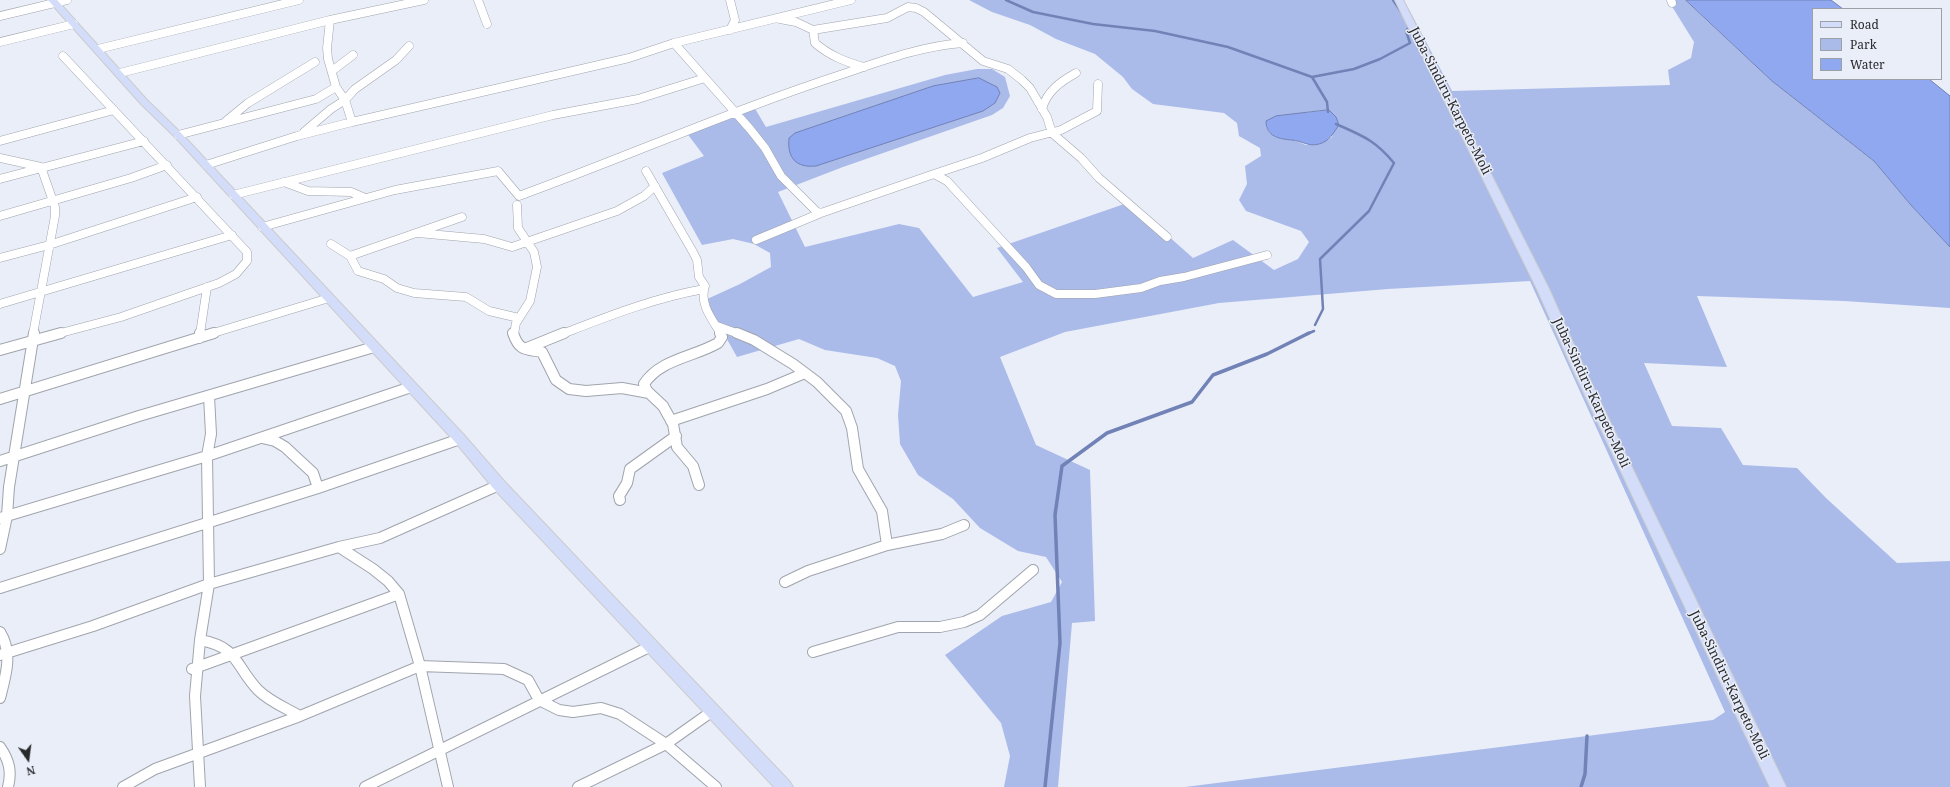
<!DOCTYPE html>
<html>
<head>
<meta charset="utf-8">
<style>
  body { margin:0 }
  #map { position:relative; width:1950px; height:787px; overflow:hidden; background:#eaeef8; font-family:"Noto Serif",serif }
  canvas { display:block }
  .legend { position:absolute; left:1812px; top:8px; width:130px; height:72px; box-sizing:border-box; background:#eaeef8; border:1px solid #9ca0a7; margin:0; padding:5px 7px; list-style:none; font-size:12px; color:#282a2d }
  .legend li { display:flex; align-items:center; gap:8px; height:20px }
  .legend b { width:20px; border:1px solid #9ca0a7 }
  .north { position:absolute; left:8px; top:739px; width:40px; height:40px; -webkit-text-stroke:3px #eaeef8; paint-order:stroke; rotate:166deg; font-size:11px; font-weight:700; line-height:16px; text-align:center; color:#282a2d }
  .north::after { content:''; display:block; margin:auto; width:14px; height:18px; background:#282a2d; clip-path:polygon(50% 0,100% 100%,50% 72%,0 100%) }
</style>
</head>
<body>
<div id="map">
<canvas width="1950" height="787"></canvas>
<ul class="legend">
<li><b style="height:5px;background:#d3ddfa"></b>Road</li>
<li><b style="height:11px;background:#aabbea"></b>Park</li>
<li><b style="height:11px;background:#90a8f0"></b>Water</li>
</ul>
<div class="north">N</div>
</div>
<script>
const c = document.querySelector('canvas').getContext('2d');
c.lineJoin = 'round';
function fill(path, color) {
  c.fillStyle = color;
  c.fill(path, 'evenodd');
}
function trace(path, color, width, dash) {
  c.strokeStyle = color;
  c.lineWidth = width;
  c.lineCap = dash ? 'butt' : 'round';
  c.setLineDash(dash || []);
  c.stroke(path);
}
function drawText(font, color, halo, rows, align = 'center') {
  c.font = font + ' "Noto Serif",serif';
  c.lineWidth = 3;
  c.setLineDash([]);
  c.textBaseline = 'middle';
  c.strokeStyle = halo;
  c.fillStyle = color;
  for (const [text, x, y, turn = 0] of rows) {
    c.save();
    c.translate(x, y);
    c.rotate((+turn || 0) * Math.PI / 180);
    c.textAlign = isNaN(turn) ? turn : align;
    if (halo) c.strokeText(text, 0, 0);
    c.fillText(text, 0, 0);
    c.restore();
  }
}
fill(new Path2D(`
  M969,0H1404L1452,91L1670,85L1668,70L1691,58L1694,42L1668,0H1686L1772,81L1874,161L1910,204L1950,247V308L1844,301L1697,296L1727,367L1644,363L1672,426L1721,428L1743,465L1797,468L1826,498L1897,563L1950,561V787H1185L1713,720L1725,712L1530,281L1388,289L1219,303L1065,332L1000,357L1036,445L1090,470L1095,621L1072,623L1058,787H1004L1010,756L1001,723L945,655L1002,616L1051,602L1062,582L1046,557L1018,551L980,528L953,499L918,475L900,444L898,415L901,381L895,366L877,358L825,350L799,339L737,357L705,300L740,284L771,267L770,253L754,244L733,239L702,245L662,173L704,156L686,132L754,107L766,127L945,75L977,69H992L1005,77L1010,96L1003,108L992,115L843,167L778,192L805,247L899,224L919,228L973,297L1023,282L997,248L1130,202L1193,258L1233,240L1274,270L1298,259L1309,242L1301,231L1246,211L1239,200L1247,184L1245,166L1261,156L1260,148L1239,136L1237,123L1224,113L1153,104L1132,89L1123,77L1095,54L1056,39L1030,25L992,12ZM1329,110L1336,117L1332,137L1320,144L1306,145L1293,140L1276,137L1269,132L1266,126L1308,112Z`), '#aabbea');
const water = new Path2D(`
  M1686,0H1831L1843,9H1813V79H1929L1950,96V247L1910,204L1874,161L1772,81Z
  M979,78L997,87L1000,93L995,103L983,111L816,166C796,168 787,158 789,138L795,133L933,86Z
  M1329,110L1336,117L1339,125C1333,133 1330,141 1319,144C1309,147 1302,141 1292,140C1280,139 1266,137 1266,121L1276,116Z`);
fill(water, '#90a8f0');
trace(water, '#7182b6', 1);
trace(new Path2D(`
  M1006,0L1033,12L1093,24L1155,31L1228,47L1312,77L1354,69L1380,59L1410,43L1406,31L1409,27
  M1393,0L1402,13
  M1312,77L1327,102L1328,112
  M1315,325L1323,309L1320,259L1369,211L1394,163C1375,140 1363,136 1336,124
  M1307,334L1314,331`), '#7182b6', 2.5);
trace(new Path2D(`
  M1045,787L1060,643L1055,515L1062,466L1107,433L1192,402L1213,375L1267,354L1309,333
  M1581,787L1585,774L1587,736`), '#7182b6', 3.5);
const minorFar1 = new Path2D(`
  M478,0L487,24
  M730,0L735,20L730,30
  M1671,0L1672,3
  M0,16L67,0
  M780,19L796,22L813,30L815,43C830,56 846,62 864,67
  M330,20L327,48L328,59L336,87L345,100L352,122
  M813,30L887,18L908,7L916,8L924,12L983,61L1008,69L1022,80L1030,88L1047,117L1052,133L1081,158L1099,178L1167,237
  M0,42L74,24
  M674,43L750,129L765,148L781,176L817,212L821,213L934,174L947,181L1026,267L1039,285L1056,294H1095L1141,288L1160,281L1184,277L1267,255
  M98,49L299,0
  M332,71L353,55
  M120,73L330,20L424,0
  M1042,109C1047,91 1060,82 1076,73
  M226,121L248,103L315,62
  M304,132L331,109L345,100L355,89L396,60L409,46
  M178,135L316,99L336,87
  M0,141L114,110
  M0,158L41,167L55,207V216L33,334
  M206,165L297,136L352,122L629,58L674,43L851,0
  M646,171L693,252L697,260L699,277L705,286C699,304 712,319 721,334
  M934,174L982,158L1030,138L1061,130L1097,111L1098,84
  M0,179L144,141
  M284,182L308,191L351,192L365,198
  M233,195L553,115L638,99L705,78
  M0,216L131,178L167,165
  M262,227L395,190L498,171L519,196C628,156 735,109 846,73C884,60 922,46 963,43
  M418,233L484,239L512,247L617,211L644,196L655,186
  M756,240L821,213
  M331,244L350,256L358,271L384,279L397,288L414,293L466,297L489,311L519,318
  M350,256L462,217
  M0,258L49,245L197,197
  M0,304L232,235
  M717,326L739,334
  M57,334L121,317L219,283L236,274L247,261V252L63,56
  M200,334L207,287
  M210,334L329,298
  M514,334L516,323L530,301L537,267L534,252L518,228L517,205
  M562,334C609,316 654,298 704,289`);
const minor = new Path2D(`
  M513,333C519,351 525,349 542,352L556,380L569,389L586,391L622,388L649,393
  M737,333L754,340L793,364L817,382L846,411L852,428L858,469L882,511L887,545
  M199,338L200,333
  M527,348L564,333
  M0,350L61,333
  M0,399L214,333
  M671,421L767,389L805,373
  M262,438L275,441L285,447L313,473L318,488
  M0,461L139,416L374,347
  M699,485L693,466L677,447L673,424L663,406L647,391L644,384C660,359 694,357 718,343L722,337L720,333
  M620,500L619,496L627,483L630,469L676,436
  M0,518L207,456L411,387
  M339,547L373,569L388,581L399,594L420,666L448,787
  M0,549L7,516L9,487L34,333
  M785,582L808,571L887,545L942,534L964,525
  M0,588L318,488L460,439
  M0,632C13,653 6,675 0,698
  M200,640C239,647 235,666 258,690C270,702 286,708 300,716
  M813,652L898,627H940L964,622L980,615L1033,570
  M0,655L93,626L209,584L339,547L380,538L499,485
  M192,669L399,594
  M0,747C9,760 12,771 8,787
  M123,787L155,769L300,716L420,666L504,669L528,680L539,700L559,710L573,712L601,708L620,714L666,744L716,787
  M200,787L195,696L200,640L209,584L207,456L211,434L209,396
  M365,787L651,646
  M578,787L666,744L714,710`);
const major = new Path2D(`
  M48,0H57L147,100L181,133L464,435L504,481L790,782L793,787H774L494,489L456,443L175,137L141,104Z
  M1395,0H1403L1549,289L1586,372L1786,787H1770L1574,372L1537,289Z`);
trace(minorFar1, '#a0a4ad', 9);
trace(minor, '#a0a4ad', 12);
trace(major, '#cbcccd', 2);
trace(minorFar1, '#fff', 8);
trace(minor, '#fff', 10);
fill(major, '#d3ddfa');
drawText('13px', '#282a2d', '#eaeef8', [
  ["Juba-Sindiru-Karpeto-Moli",1450,101,63],
  ["Juba-Sindiru-Karpeto-Moli",1591,393,65],
  ["Juba-Sindiru-Karpeto-Moli",1729,685,64]
]);
</script>
</body>
</html>
